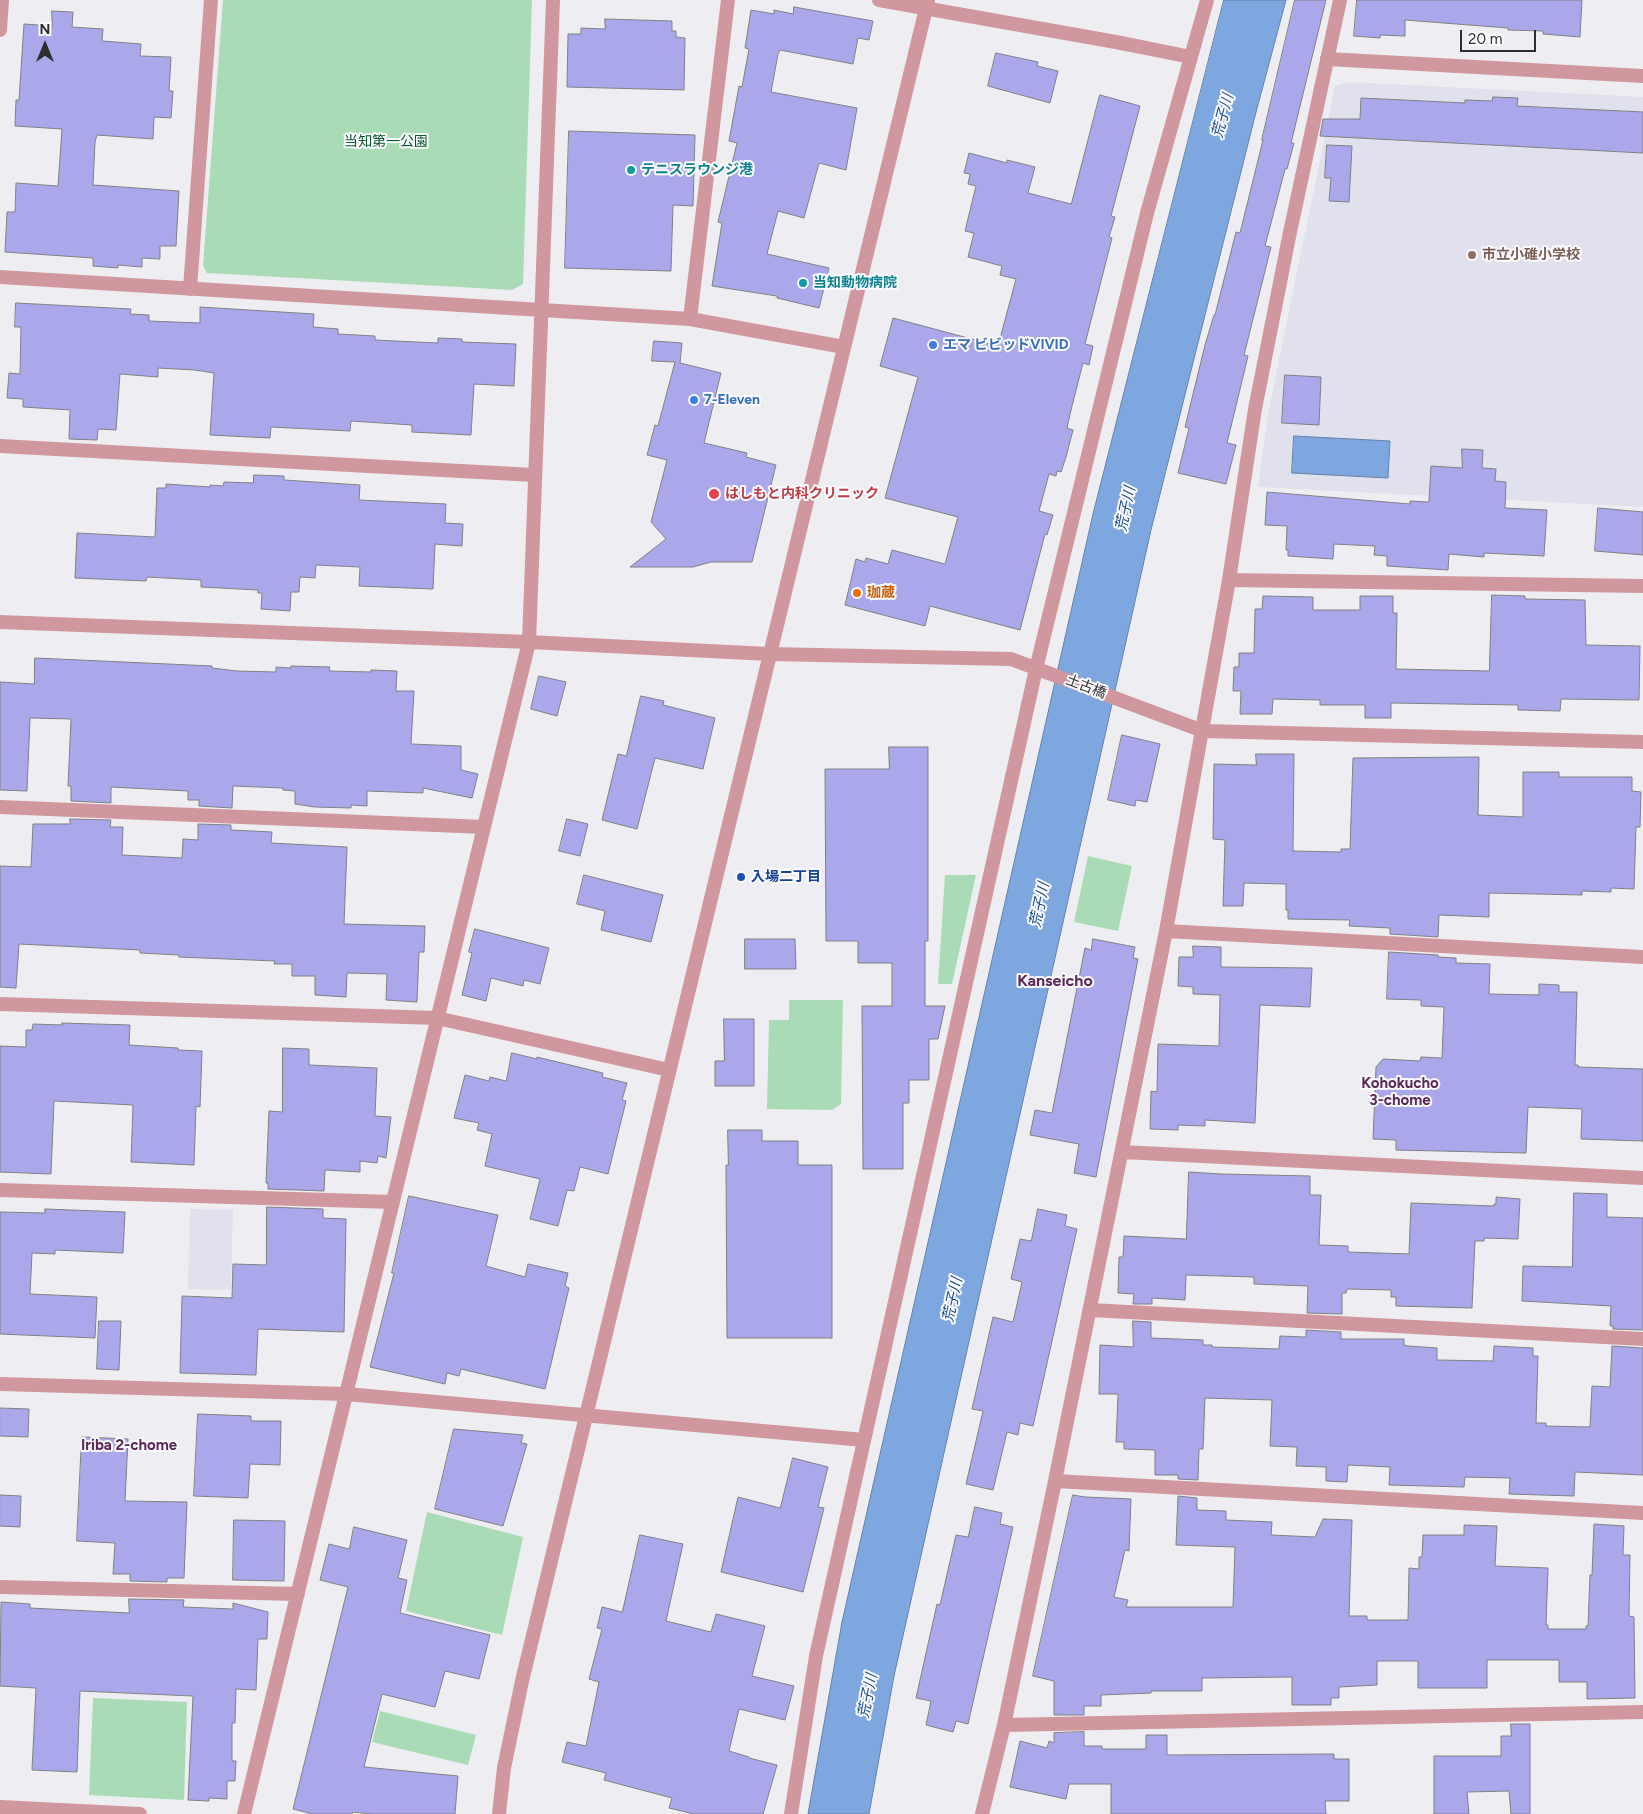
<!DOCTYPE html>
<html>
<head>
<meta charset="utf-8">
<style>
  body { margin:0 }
  #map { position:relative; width:1643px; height:1814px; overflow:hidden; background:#eeeef2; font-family:Figtree,sans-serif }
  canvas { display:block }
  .north { position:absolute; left:20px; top:20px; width:50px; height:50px; -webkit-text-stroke:4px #fbfbff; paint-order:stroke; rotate:0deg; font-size:14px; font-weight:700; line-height:20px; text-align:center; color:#2d2d2f }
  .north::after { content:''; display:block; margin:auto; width:18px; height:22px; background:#2d2d2f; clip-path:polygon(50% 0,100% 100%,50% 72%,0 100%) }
  .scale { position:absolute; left:1460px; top:30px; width:76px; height:22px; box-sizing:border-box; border:2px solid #2d2d2f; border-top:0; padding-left:6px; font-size:15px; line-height:18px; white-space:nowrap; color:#2d2d2f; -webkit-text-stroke:4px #fbfbff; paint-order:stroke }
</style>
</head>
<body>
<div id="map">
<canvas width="1643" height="1814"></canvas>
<div class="north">N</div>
<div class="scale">20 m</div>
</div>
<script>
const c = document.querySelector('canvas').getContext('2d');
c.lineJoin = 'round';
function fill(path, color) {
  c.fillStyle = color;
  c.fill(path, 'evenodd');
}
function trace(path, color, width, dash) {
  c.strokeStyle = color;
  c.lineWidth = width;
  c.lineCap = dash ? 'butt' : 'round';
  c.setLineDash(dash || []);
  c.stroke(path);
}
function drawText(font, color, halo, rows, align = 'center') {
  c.font = font + ' Figtree,"Noto Sans JP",sans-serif';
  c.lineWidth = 4;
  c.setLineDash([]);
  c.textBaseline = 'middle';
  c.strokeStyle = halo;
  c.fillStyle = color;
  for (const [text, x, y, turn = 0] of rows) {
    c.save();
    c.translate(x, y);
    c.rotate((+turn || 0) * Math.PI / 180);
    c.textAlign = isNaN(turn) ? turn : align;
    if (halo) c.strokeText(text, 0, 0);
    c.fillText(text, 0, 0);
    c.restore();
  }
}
fill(new Path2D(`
  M1349,82L1643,97V507L1258,487L1268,414L1335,86Z
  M190,1209L233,1210L231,1290L188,1289Z`), '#e0e1ec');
fill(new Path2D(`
  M223,0H532L523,284L512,290L207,273L203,266Z
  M1088,856L1132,866L1118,931L1074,922Z
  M945,875H976L952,984H938Z
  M789,1000H843L841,1104L832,1110L767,1109L769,1020H789Z
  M427,1512L523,1537L502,1635L406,1611Z
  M93,1698L187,1702L184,1800L89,1795Z
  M380,1711L476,1735L468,1765L372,1742Z`), '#a9dcb6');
const water = new Path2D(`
  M1224,0H1286L1255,116L1151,530L894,1676L869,1814H808L842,1622L1093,514Z
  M1294,436L1390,441L1388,478L1292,473Z`);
fill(water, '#7ea6df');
trace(water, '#6682aa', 1);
const building = new Path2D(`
  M1295,0H1326L1291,143H1294L1287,169H1285L1265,246L1271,247L1244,355L1248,356L1227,443L1236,445L1226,484L1178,473L1189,428L1185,427L1205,345L1214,315H1215L1236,232L1240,233L1263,140H1262Z
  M1357,0H1582L1580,37L1543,34V31L1508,30V28L1405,20V36L1380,35V38L1354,36Z
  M794,7L873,21L869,40L858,38L853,64L780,50L778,54L771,92L857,108L846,170L819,163L804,218L778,211L767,254L829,268L819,308L777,298V296L712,286L722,223L718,222L737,143L729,141L739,86L742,87L749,49L745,48L751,10L774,14V10L793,14Z
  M52,11L73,12L72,27L103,29L102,41L141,44L140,56L171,57L169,91H173L171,118L154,117L153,139L97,135L95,142L93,185L179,191L176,246H160V259L142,258V267L118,265V268L93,266V258L5,252L7,212H15L16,183L58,186L62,129L15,126L16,100H19L24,24L52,26Z
  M605,19L672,21V31H676V37L685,38L684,90L567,87L568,34H581V28L605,29Z
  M996,53L1038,62L1037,66L1058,71L1050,103L988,86Z
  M1100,95L1140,106L1111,216L1115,217L1109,237L1112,238L1085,344L1093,346L1089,365L1083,363L1071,410L1067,428L1073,430L1066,457L1061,472L1057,471L1056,476L1049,474L1039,511L1053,515L1047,535L1045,534L1020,630L930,606L925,626L845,605L856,559L865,562L866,558L888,564L892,550L945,564L958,517L885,498L918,377L880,366L893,318L998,346L1016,279L1000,275L1002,266L968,257L974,233L965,231L976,186L968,184L970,174L964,173L969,153L1007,163V160L1035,167L1028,193L1071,204Z
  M1493,97L1518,98L1517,106L1643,112V153L1320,136L1323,119H1360L1361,98L1465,103V100L1492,101Z
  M569,131L695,135L693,206L673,205L671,271L565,268Z
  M1327,145L1352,146L1349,202L1329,201L1331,178H1325Z
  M16,303L131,309L130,314L149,315V321L200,323V307L314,314L313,327L338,329V334L375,336V340L438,343V338L462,339V342L516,344L514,386L474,384L471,435L412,432V425L351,421L350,431L271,427L270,438L210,435L214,373L195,370L158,368V377L120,374L116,430L98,429L97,440L69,439L70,410L23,407V399L7,398L9,373L20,374L21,327H15Z
  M654,341L682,343L680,363L721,373L704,443L747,453L746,457L776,465L752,562H711L693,567H630L666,539L651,522L667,460L647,455L655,425L658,426L675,362L652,361Z
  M1285,375L1321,377L1319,425L1282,423Z
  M1462,449L1483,450L1482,468L1496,469L1495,481L1506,482L1505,508L1547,510L1544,556L1484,553V557L1449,554L1448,570L1387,566V556L1374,555L1375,546L1334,544L1333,559L1288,556V550H1286L1287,526L1265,525L1267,492L1410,504V501L1428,502L1429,501L1431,466L1462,468Z
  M254,475L284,476V480L360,485L359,500L446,504L445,523L463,524L462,546L435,544L433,589L359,586L360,567L316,565L315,578L300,577L299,592H291L290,611L261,609L262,593H258V590L201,587V580L147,577L146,581L75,578L77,533L155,537L157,488H166V484L210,487V485L223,486L224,482L253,483Z
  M1598,508L1643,512V555L1595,551Z
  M1492,595L1525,596V599L1585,600L1586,645L1640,646L1639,700L1561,699L1560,711L1518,710V705L1391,703V718H1365V705H1320V700L1273,699L1272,714H1240L1241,691H1233L1234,667H1239V653H1254L1255,609H1262L1263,596L1313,597V610H1360V596H1393V613H1397L1396,669L1489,671Z
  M35,658L212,666V668L237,671L276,672V667L291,668V666L330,667L329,671L371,672V670L397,671L396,691H414L411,744L461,746V770L478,774L472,798L423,788V793L367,791V806L351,805V808L315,807L295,804V791L283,790V788L233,786L232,808L199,806V800H188V791L111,787V803L71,801V786H68L71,719L30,718L27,791L0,790V682L34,684Z
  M539,676L566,682L557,716L531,709Z
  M641,696L664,701L663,705L715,718L703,769L655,758L637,829L602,820L618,754L626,756Z
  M1122,735L1160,744L1147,802L1136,800L1135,806L1108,800Z
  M889,747H928V941H925V1006H945L938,1039H929V1080H909V1103H903V1169H863L862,1006H892V963H858V941H826L825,769H889Z
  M1256,754H1294L1293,851L1341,852V849H1350L1353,758L1479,757L1478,815L1523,817V772H1559V777H1632V791L1641,792L1640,827H1636L1634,889L1611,888V892L1582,891V895L1489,893V917L1439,915L1438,937L1390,934V928L1349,926L1350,920L1288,919V910H1286V884L1244,883L1243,906H1223L1225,840L1213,839L1214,764L1256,765Z
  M70,819L111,820L110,827H123L122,855L182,858L183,839L198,840V824L231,825V830L272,832L271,843L347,847L344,924L425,926L424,952H419L417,1002L386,1000L387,974L347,973L346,997L315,995V976H292V964H274L275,961L179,957V955L140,953V950L19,944L16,988L0,987V866L31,867L33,824H70Z
  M567,819L588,824L580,856L559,851Z
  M584,875L663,895L651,942L601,930L605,911L577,904Z
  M475,929L549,948L540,984L524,980L523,986L491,978L486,1001L462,995L472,953L469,952Z
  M745,939H795L796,969H745Z
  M1093,939L1135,947L1133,958L1138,959L1096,1177L1074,1173L1079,1144L1030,1135L1035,1110L1052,1113L1085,948L1091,950Z
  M1193,946L1221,947V967L1312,968L1310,1007L1260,1005L1255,1123L1205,1120V1126L1178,1125V1130L1150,1129L1151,1091L1157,1092L1158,1044L1219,1046L1220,995L1193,994V987L1178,986L1179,957H1193Z
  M1389,952L1438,955V957L1456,958V963L1490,964L1489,994L1539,995V984L1559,985V992H1577L1575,1065H1578V1067L1643,1069V1141L1581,1139L1582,1109L1528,1107L1526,1153L1396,1150V1140L1373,1139L1376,1067L1383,1059L1420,1061L1421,1057L1442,1058L1444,1007L1421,1006V1000L1387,999Z
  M724,1019H754V1086H715V1061H724Z
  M62,1023L130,1025L129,1045L178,1048V1050L202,1051L200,1107L196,1106L194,1165L131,1162L133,1105L54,1101L51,1174L0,1172V1046L26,1047V1030H32L33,1024L62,1025Z
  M283,1048L309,1049V1065L377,1068L375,1116L391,1117L386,1158L378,1156L377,1163L360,1161V1172L325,1170L324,1191L268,1189V1183H266L269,1111L282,1112Z
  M512,1053L537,1059V1057L603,1073L602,1077L627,1083L622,1100L626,1101L608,1174L580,1167L574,1191L567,1190L558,1226L530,1219L540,1179L485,1166L492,1134L477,1130L479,1123L454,1118L465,1075L489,1081L490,1077L506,1081Z
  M728,1130H762V1141H798V1165H832V1338H727L726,1165H728Z
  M1189,1172L1222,1174L1310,1176V1195H1321L1319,1245L1348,1246V1252L1409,1254L1411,1203L1494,1206V1204H1496V1197L1520,1199L1518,1239L1484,1238V1241H1475L1472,1308L1396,1306V1297H1391V1290L1347,1289L1346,1293H1342V1314L1307,1313L1308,1286L1254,1284V1277L1186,1275L1185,1300L1152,1298V1304H1133L1134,1294L1118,1293L1119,1257H1123L1124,1236L1186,1239Z
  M1574,1193L1607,1194V1217L1643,1218V1330L1613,1329V1326H1610L1611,1306L1522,1301L1523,1266L1572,1267Z
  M409,1196L498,1215L486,1266L525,1277L528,1264L568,1273L565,1286L569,1288L545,1389L461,1369L459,1376L447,1373L445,1384L370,1367L394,1273H392Z
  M267,1207L323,1209V1218L346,1219L344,1332L258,1329L256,1375L180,1373L182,1296L232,1298L233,1264L266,1265Z
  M45,1209L125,1212L123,1253L55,1250V1254L32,1253L30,1294L97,1297L95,1338L0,1334V1212L45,1213Z
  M1038,1209L1067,1215L1065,1226L1077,1229L1033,1426L1020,1423L1018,1435L1007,1432L993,1490L966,1484L983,1411L972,1409L993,1317L1013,1322L1022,1282L1011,1279L1020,1239L1031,1241Z
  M99,1321H121L119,1370L97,1369Z
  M1133,1321L1151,1322V1338L1203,1340V1345H1212V1347L1279,1349L1280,1336L1306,1337V1330L1341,1332V1339H1404V1345L1408,1346L1437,1348V1360L1493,1361L1494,1346L1533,1348V1356H1538L1536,1423H1546V1426L1590,1427L1592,1386L1610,1387L1612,1346L1643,1348V1475L1575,1472L1574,1496L1509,1494L1510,1478L1465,1477L1464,1487L1389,1485L1390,1467L1348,1465L1347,1482L1326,1481V1467L1296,1466L1297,1447L1270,1446L1272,1400L1205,1398L1203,1449H1199L1198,1480L1178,1479V1475H1155V1450L1124,1449V1442H1116L1118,1394H1099L1100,1345L1133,1347Z
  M0,1408L29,1409L28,1437L0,1436Z
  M198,1414L251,1416V1421H281L280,1465L250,1464L248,1498L194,1496Z
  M454,1429L523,1435L521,1443L527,1444L503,1526L435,1509Z
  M82,1437L128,1439L125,1501L187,1502L184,1578H167V1582L130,1581V1574H113L115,1543L77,1541Z
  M793,1458L828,1467L818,1507L824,1508L803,1592L721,1572L738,1497L780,1508Z
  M0,1495L21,1496L20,1527L0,1526Z
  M1073,1495L1085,1497L1131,1499L1129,1551L1125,1550L1114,1597L1128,1600L1126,1607H1233L1235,1547L1176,1545L1178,1496L1197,1498V1510L1226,1511V1520L1272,1522L1271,1535L1315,1537L1323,1519L1352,1520L1349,1616H1367V1620H1408L1409,1568L1419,1569V1557H1422L1423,1535H1464V1525L1497,1526L1495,1566L1548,1568L1546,1625H1548V1629H1586V1626H1588L1590,1575H1592L1594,1524L1624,1526L1623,1555H1630L1629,1616L1634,1617L1635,1698L1587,1699V1682H1559V1660H1487V1688H1418V1661H1377V1685L1339,1687V1698H1331V1705H1292V1677L1202,1678V1691H1151V1693L1101,1695V1706H1084V1715H1054V1681L1033,1676Z
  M975,1507L1002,1513L1000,1524L1013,1527L968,1724L956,1721L953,1732L926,1725L931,1701L916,1698L937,1604L940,1605L956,1535L968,1537Z
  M234,1520L285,1521L284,1581L233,1580Z
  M354,1527L407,1540L398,1578L407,1580L400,1613L490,1635L479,1679L445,1671L435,1707L382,1694L364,1767L458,1776L455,1814H371L353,1812L352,1814H313L293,1809L348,1587L320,1580L329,1544L349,1549Z
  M640,1535L683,1544L666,1621L711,1632L716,1614L765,1626L752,1676L794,1686L785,1720L739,1709L729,1751L749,1757V1758L777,1765L763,1814H694L669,1808L672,1798L604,1780L606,1773L562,1762L567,1742L586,1746L599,1682L589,1679L602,1629L597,1628L602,1607L622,1612Z
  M129,1599L184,1600L183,1607L233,1609V1603L268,1612L267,1639H258L256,1690L236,1689L235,1723H232V1761H236L235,1781H227V1799L209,1798V1801L188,1800L193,1696L80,1691L77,1772L32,1770L36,1688L0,1686L1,1602L30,1604V1608L129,1613Z
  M1511,1724H1530V1814H1511L1509,1791L1467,1792L1469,1814H1434V1756H1501V1736H1511Z
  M1084,1732V1746H1102V1749H1146V1735H1167V1755L1334,1754V1759H1349V1801H1325L1326,1814H1111V1784H1069L1066,1799L1010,1787L1020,1741L1047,1748L1049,1741L1054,1743V1733Z`);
fill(building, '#aaa8ea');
trace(building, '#808084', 1);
trace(new Path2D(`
  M879,0L1116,42L1191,57
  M0,30L2,0
  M0,277L690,319L844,347
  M190,289L211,0
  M690,319L728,0
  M0,446L534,475
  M1229,580L1643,586
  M0,622L529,642L769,654L1011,659L1203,731L1643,742
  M0,807L484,827
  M1166,931L1643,957
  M0,1004L437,1018L669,1070
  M1122,1152L1643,1178
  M0,1190L393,1202
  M1090,1310L1643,1339
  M0,1384L346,1394L864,1440
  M1055,1481L1643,1513
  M0,1587L298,1594
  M1004,1725L1643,1712
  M0,1807L140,1814
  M244,1814L529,642L553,0
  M791,1814L816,1656L1036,669L1147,213L1207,0
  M982,1814L1004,1725L1055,1481L1166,931L1229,580L1255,409L1290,232L1340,0`), '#d0979e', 14);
trace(new Path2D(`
  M1327,59L1643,76
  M499,1814L504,1768L522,1681L928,0`), '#d0979e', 14);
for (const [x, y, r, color] of [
  [631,170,5,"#0f9aa8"],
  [1472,255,5,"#8d6e63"],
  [803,283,5,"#0f9aa8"],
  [933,345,5,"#3f7fe0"],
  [694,400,5,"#3f7fe0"],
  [714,494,6,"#e0444e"],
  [857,593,5,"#e8710a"],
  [741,877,5,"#1a4fb4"]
]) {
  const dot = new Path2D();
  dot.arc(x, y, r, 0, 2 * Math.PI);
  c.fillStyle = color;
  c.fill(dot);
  trace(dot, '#fbfbff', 2);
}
drawText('14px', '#08562b', '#fbfbff', [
  ["当知第一公園",386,142]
]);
drawText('bold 14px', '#0d838f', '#fbfbff', [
  ["テニスラウンジ港",641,170],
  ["当知動物病院",813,283]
], 'left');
drawText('bold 14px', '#785e54', '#fbfbff', [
  ["市立小碓小学校",1482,255]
], 'left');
drawText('bold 14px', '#366cbe', '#fbfbff', [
  ["エマ ビビッドVIVID",943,345],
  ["7-Eleven",704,400]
], 'left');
drawText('bold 14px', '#be3a42', '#fbfbff', [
  ["はしもと内科クリニック",725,494]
], 'left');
drawText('bold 14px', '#c56008', '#fbfbff', [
  ["珈蔵",867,593]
], 'left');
drawText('14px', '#2d2d2f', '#fbfbff', [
  ["土古橋",1086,687,21]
]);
drawText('bold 14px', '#164399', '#fbfbff', [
  ["入場二丁目",751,877]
], 'left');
drawText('italic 15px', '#1a4d90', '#fbfbff', [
  ["荒子川",1223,116,-75],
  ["荒子川",1126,509,-78],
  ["荒子川",1040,905,-78],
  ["荒子川",953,1300,-78],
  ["荒子川",868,1696,-79]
]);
drawText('bold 15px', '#5b2858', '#fbfbff', [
  ["Kohokucho",1400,1084],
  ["3-chome",1400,1101],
  ["Iriba 2-chome",129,1446]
]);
drawText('bold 16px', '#5b2858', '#fbfbff', [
  ["Kanseicho",1055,981]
]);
</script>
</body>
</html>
